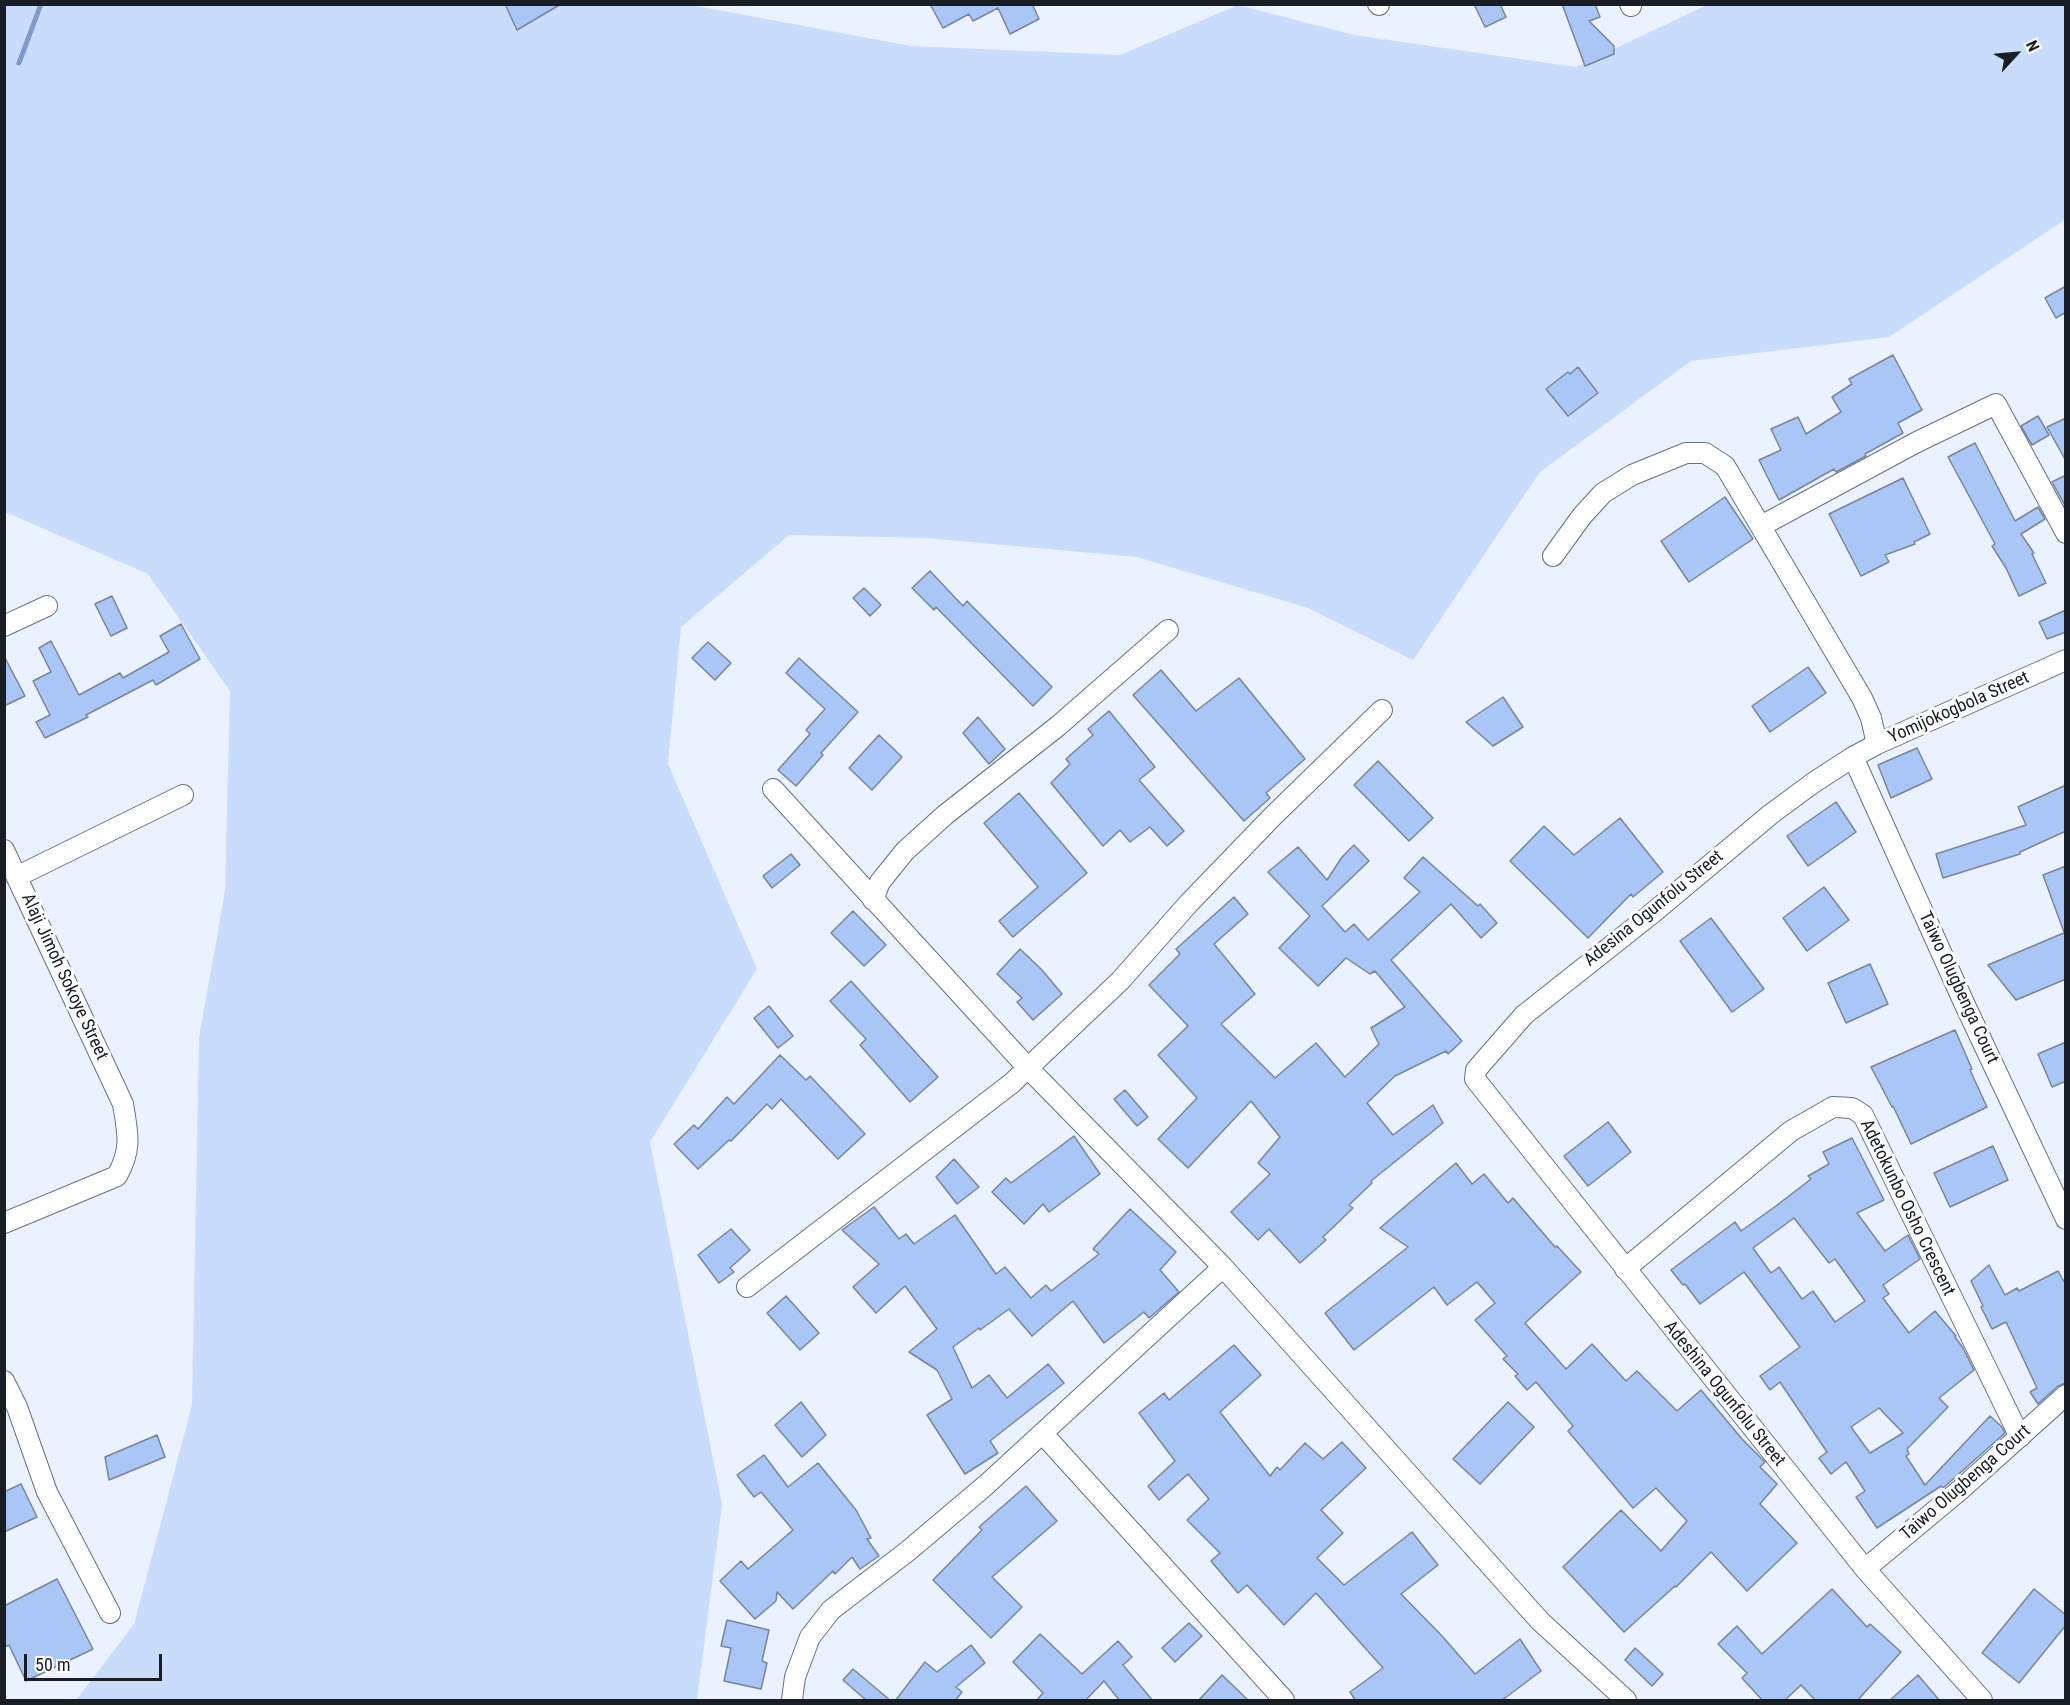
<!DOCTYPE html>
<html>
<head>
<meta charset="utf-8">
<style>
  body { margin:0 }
  #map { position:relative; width:2070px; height:1705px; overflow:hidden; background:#eaf2ff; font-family:"Roboto Condensed",sans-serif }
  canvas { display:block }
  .frame { position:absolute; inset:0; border:6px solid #191e25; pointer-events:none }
  .north { position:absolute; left:1986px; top:24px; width:60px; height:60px; -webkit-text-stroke:4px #fefefe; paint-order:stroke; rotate:64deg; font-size:16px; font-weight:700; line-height:24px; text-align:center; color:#191e25 }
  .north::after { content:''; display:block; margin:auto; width:21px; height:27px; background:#191e25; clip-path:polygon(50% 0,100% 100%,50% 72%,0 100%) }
  .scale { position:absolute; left:24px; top:1654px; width:138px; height:27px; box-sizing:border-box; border:3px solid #191e25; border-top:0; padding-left:8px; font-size:18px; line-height:21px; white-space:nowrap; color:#191e25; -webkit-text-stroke:4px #fefefe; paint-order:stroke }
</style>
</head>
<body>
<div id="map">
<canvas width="2070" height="1705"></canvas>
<div class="frame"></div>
<div class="north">N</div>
<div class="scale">50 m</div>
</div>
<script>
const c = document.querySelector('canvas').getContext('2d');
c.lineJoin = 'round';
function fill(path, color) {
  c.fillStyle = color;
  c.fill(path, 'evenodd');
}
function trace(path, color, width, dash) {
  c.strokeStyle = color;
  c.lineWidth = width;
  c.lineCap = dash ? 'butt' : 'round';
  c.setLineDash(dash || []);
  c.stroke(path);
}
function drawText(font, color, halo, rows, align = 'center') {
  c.font = font + ' "Roboto Condensed",sans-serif';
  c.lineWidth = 6;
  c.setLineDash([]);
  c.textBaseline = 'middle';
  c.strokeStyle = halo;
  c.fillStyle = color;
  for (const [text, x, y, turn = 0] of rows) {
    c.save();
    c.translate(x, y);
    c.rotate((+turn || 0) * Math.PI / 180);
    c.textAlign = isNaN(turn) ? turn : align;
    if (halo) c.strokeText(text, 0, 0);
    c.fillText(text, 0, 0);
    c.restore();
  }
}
fill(new Path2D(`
  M686,4L911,46L1120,55L1238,5L1354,35L1576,67L1707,5H2065L2066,219L1889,337L1691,361L1540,472L1413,660L1308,608L1137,557L926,538L789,535L681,627L668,764L757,969L650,1142L722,1504L697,1700H76L134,1624L192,1405L199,1038L225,891L230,691L148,574L5,512V5Z`), '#c9dcfc');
trace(new Path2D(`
  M19,63L41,4`), '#809bc9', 5);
const building = new Path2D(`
  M505,4H561L517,30Z
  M930,4H1032L1039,19L1010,34L998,8L973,21L969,14L943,28Z
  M1474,4H1500L1506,17L1485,27Z
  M1562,4H1595L1600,17L1589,21L1614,46V54L1585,66Z
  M2066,286V312L2056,318L2045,298Z
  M1893,355L1922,410L1898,423L1903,433L1865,454L1866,456L1836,472L1834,469L1779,500L1759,460L1781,450L1771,429L1798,417L1806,434L1841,412L1832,397L1852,384L1849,379Z
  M1578,367L1598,393L1568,416L1546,389L1568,372L1570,374Z
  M2038,416L2049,435L2032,445L2021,426Z
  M2066,418V461L2047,427Z
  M1975,443L2015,521L2038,507L2045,519L2021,534L2034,553L2032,554L2046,583L2019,596L2006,568L1992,546L1995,544L1948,457Z
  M2066,475V507L2052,482Z
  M1903,478L1930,534L1914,542L1915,544L1885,555L1889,562L1861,576L1829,514Z
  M1725,497L1753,539L1689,582L1661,541Z
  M930,571L963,606L967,601L1052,687L1033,706L936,607L934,610L912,588Z
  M864,588L881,605L870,616L853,598Z
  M112,596L127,628L111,636L95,604Z
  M2066,610V632L2047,639L2039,622Z
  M181,624L200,659L156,685L153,680L86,715L88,717L45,738L36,722L50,715L33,681L51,672L39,648L51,641L79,695L120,673L123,678L169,652L160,636Z
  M708,642L731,663L715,680L692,658Z
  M4,656L25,696L4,706Z
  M799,658L858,712L821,753L823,755L796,786L778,770L810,734L806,730L825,709L786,673Z
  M1808,667L1826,693L1770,732L1752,706Z
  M1161,670L1196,711L1239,678L1305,759L1266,793L1270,798L1244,821L1133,695Z
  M1503,697L1523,727L1493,746L1466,722Z
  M1109,711L1155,767L1139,780L1184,831L1167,846L1150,827L1130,842L1120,830L1103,846L1051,783L1070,764L1066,759L1093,735L1088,729Z
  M978,717L1005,749L989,764L963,733Z
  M879,735L902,757L872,790L849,768Z
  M1917,748L1932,779L1891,798L1878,765Z
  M1378,761L1433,818L1409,841L1354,785Z
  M2066,785V831L2020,852V854L1943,878L1936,854L2026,825L2018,807Z
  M1019,793L1087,873L1013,937L999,921L1038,887L984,823Z
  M1836,802L1856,832L1808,866L1787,836Z
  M1620,818L1663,872L1633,897L1631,894L1588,938L1510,861L1544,826L1574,855Z
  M1354,845L1369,861L1322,906L1345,932L1354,924L1368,940L1420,892L1404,878L1423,857L1478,906L1480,904L1497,923L1481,938L1451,904L1391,960L1462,1041L1448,1054L1446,1051L1395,1076L1367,1103L1393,1135L1433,1105L1443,1123L1371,1181L1372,1183L1349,1205L1353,1208L1323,1237L1326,1240L1300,1263L1269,1229L1258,1240L1231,1212L1270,1174L1258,1163L1280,1137L1251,1101L1188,1168L1158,1139L1197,1098L1158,1055L1188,1026L1149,985L1180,954L1176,949L1234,897L1248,914L1214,944L1255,994L1221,1024L1275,1078L1316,1043L1345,1077L1379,1044L1371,1028L1405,1007L1375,971L1370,974L1346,958L1318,986L1279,948L1310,916L1268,872L1298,847L1327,880L1342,857Z
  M791,854L800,865L772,888L763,876Z
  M2066,866V931L2064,932L2043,875Z
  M1824,887L1849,920L1807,951L1783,918Z
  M853,911L886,945L864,966L831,933Z
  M1711,918L1764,989L1732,1012L1680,941Z
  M2066,932V979L2016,1000L1988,965Z
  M1020,949L1042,970L1062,994L1033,1020L1017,1002L1022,998L997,974Z
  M1870,964L1888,1004L1846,1023L1828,983Z
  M851,981L938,1077L910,1102L860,1045L866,1039L830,1001Z
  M769,1006L793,1036L778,1048L754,1018Z
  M1955,1030L1972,1069L1970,1070L1987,1107L1911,1144L1893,1106L1892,1107L1871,1067Z
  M2066,1042V1081L2052,1087L2038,1054Z
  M780,1055L806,1080L810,1076L865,1134L838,1159L781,1099L772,1109L767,1104L731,1141L729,1140L698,1169L674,1144L694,1125L698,1129L727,1097L734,1104Z
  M1125,1090L1148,1117L1137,1126L1114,1099Z
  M1608,1122L1631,1152L1588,1186L1564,1156Z
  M1074,1136L1100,1174L1049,1212L1043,1204L1024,1224L992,1192L1006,1178L1011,1183Z
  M1852,1138L1884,1200L1857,1213L1885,1251L1908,1235L1920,1259L1883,1285L1889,1294L1883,1298L1909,1333L1935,1311L1956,1336L1955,1337L1963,1348L1974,1370L1939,1398L1948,1407L1907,1449L1909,1454L1906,1456L1925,1485L1990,1416L2002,1427L2005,1433L1943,1488L1941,1486L1877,1528L1856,1497L1865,1491L1846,1462L1831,1474L1819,1458L1827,1452L1780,1382L1770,1390L1760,1376L1800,1347L1744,1272L1700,1304L1685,1284L1683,1285L1671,1270L1735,1222L1741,1231L1776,1206L1811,1179L1808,1176L1829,1164L1823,1152ZM1794,1218L1829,1263L1835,1259L1865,1301L1835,1322L1813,1291L1802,1299L1779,1267L1771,1273L1753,1248ZM1879,1408L1903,1433L1870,1453L1851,1427Z
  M1993,1146L2008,1180L1950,1207L1934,1173Z
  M954,1159L979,1187L957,1204L936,1177Z
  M1456,1163L1472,1184L1484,1174L1508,1203L1513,1198L1555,1247L1557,1246L1581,1272L1525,1323L1566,1369L1592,1344L1626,1381L1637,1371L1677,1411L1701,1390L1742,1439L1765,1462L1760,1467L1777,1484L1760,1504L1797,1543L1747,1591L1711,1552L1676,1587L1675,1586L1624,1632L1563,1567L1621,1510L1661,1551L1687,1521L1656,1488L1633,1508L1568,1431L1573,1426L1536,1382L1527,1390L1515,1376L1518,1374L1503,1359L1507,1356L1475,1320L1495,1303L1477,1282L1447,1305L1434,1287L1354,1350L1325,1313L1408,1247L1380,1228Z
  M874,1207L899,1239L906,1234L914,1244L955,1215L996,1274L1005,1267L1031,1298L1046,1285L1051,1291L1099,1254L1093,1249L1130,1209L1176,1252L1160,1270L1179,1292L1149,1318L1144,1312L1104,1343L1073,1301L1032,1336L1009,1309L980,1330L979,1328L953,1347L972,1388L989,1375L1007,1398L1048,1364L1064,1383L990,1441L998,1453L965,1474L927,1415L952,1399L937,1370L909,1352L937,1329L905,1286L876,1313L853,1287L879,1264L842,1230Z
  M731,1229L750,1250L730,1268L734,1272L719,1283L698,1255Z
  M1989,1265L2005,1295L2017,1288L2019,1291L2058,1271L2066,1285V1383L2058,1386L2038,1404L2030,1392L2037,1388L2006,1322L1992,1329L1981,1307L1983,1306L1971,1281Z
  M786,1296L819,1333L800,1350L767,1313Z
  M1234,1345L1261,1375L1220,1412L1270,1476L1277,1467L1280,1470L1305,1443L1323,1459L1342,1442L1366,1468L1321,1510L1343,1533L1317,1558L1344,1585L1412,1532L1438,1565L1401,1594L1443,1637L1475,1674L1520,1639L1541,1671L1501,1701H1356L1350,1692L1383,1668L1316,1593L1284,1625L1247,1585L1238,1593L1211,1561L1220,1553L1187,1520L1209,1499L1188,1474L1159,1500L1148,1486L1175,1461L1139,1413L1164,1393L1169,1400Z
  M801,1402L826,1435L802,1457L775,1425Z
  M1508,1402L1534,1427L1480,1484L1453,1459Z
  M157,1435L165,1457L109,1480L105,1457Z
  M764,1455L788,1487L818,1463L856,1510L871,1538L867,1539L879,1556L860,1569L852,1557L835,1574L833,1571L793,1609L777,1592L776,1601L755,1619L720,1581L741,1561L748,1569L793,1530L761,1492L754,1497L737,1475Z
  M21,1484L37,1517L4,1532V1492Z
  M1026,1486L1057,1521L992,1577L1022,1607L991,1638L933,1580L982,1530L979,1527Z
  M57,1579L93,1649L26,1681L9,1645L4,1647V1606Z
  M1832,1589L1867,1627L1870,1624L1901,1652L1857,1701H1816L1801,1685L1784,1701H1763L1742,1678L1747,1673L1718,1644L1737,1626L1762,1654Z
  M2034,1589L2066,1615V1625L2019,1683L1982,1653Z
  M727,1620L769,1630L762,1661L767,1663L761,1689L724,1681L731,1648L721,1646Z
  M1189,1623L1202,1636L1175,1662L1162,1648Z
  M1040,1634L1082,1674L1118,1641L1132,1657L1123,1665L1153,1701H1120L1104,1681L1085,1701H1036L1043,1693L1013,1662Z
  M971,1645L985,1663L956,1687L962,1692L955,1701H895L925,1662L937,1672Z
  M1635,1648L1663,1674L1652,1686L1625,1660Z
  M853,1669L891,1701H867L843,1680Z
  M1222,1675L1249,1701H1198Z
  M1918,1675L1940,1701H1889Z`);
fill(building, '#aac6f6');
trace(building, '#798599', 1.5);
const minor = new Path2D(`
  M1378,4L1379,5
  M1630,4L1631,6
  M1761,526L1917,442L1996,404L2066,533
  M1553,556L1582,516L1603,493L1632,475L1686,453H1705L1725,466L1862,698L1871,718L1877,744
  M4,626L47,606
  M1853,757L1965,1005L2066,1219
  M773,789L1028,1068L1223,1267L1540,1621L1626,1700
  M4,850L123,1104C128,1134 132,1149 117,1176L4,1223
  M18,876L183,795
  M873,900L880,882L905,851L945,815L1058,726L1168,630
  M1625,1269L1791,1131L1833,1107L1852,1108L1863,1115L2020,1437
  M747,1287L1012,1083L1120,981L1189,903L1273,816L1382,710
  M4,1381L17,1407L47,1492L110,1613
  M1043,1434L1284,1700
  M1865,1569L1960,1490L2066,1395
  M792,1700L795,1677L810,1637L831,1610L908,1551L986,1485L1223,1267
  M1982,1700L1865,1569L1475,1079L1476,1070L1524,1015L1649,916L1771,814L1813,783L1853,757L1877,744L2066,660`);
trace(minor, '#667184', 22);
trace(minor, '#fff', 20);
drawText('18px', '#191e25', '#fefefe', [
  ["Yomijokogbola Street",1959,708,-24],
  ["Adesina Ogunfolu Street",1654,909,-39],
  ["Alaji Jimoh Sokoye Street",64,977,65],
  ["Taiwo Olugbenga Court",1958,988,65],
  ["Adetokunbo Osho Crescent",1907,1208,64],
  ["Adeshina Ogunfolu Street",1724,1394,51],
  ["Taiwo Olugbenga Court",1966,1483,-41]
]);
</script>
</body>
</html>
